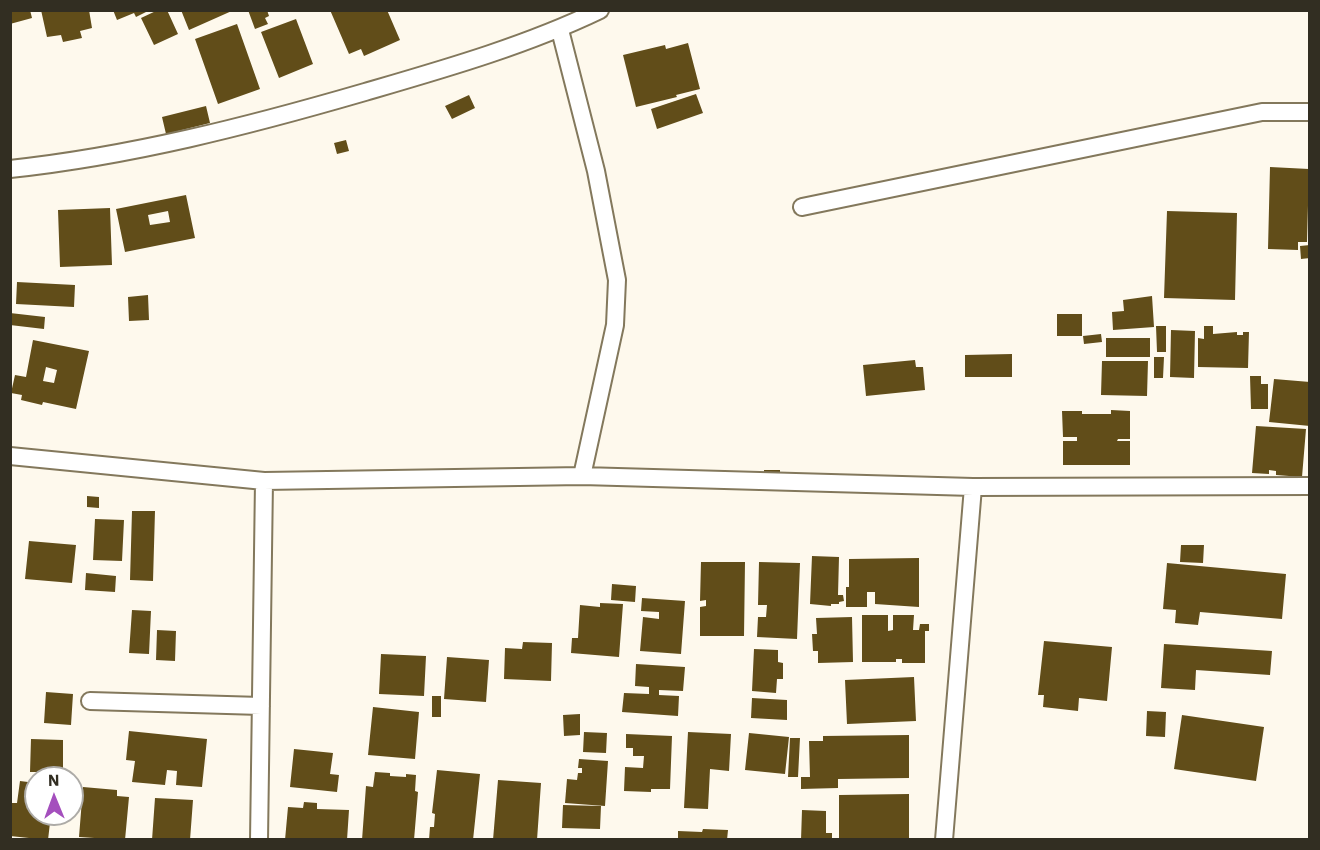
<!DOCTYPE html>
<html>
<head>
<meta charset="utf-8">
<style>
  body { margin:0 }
  #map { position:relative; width:1320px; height:850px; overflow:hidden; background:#fef9ed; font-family:"IBM Plex Sans",sans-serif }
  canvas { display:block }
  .frame { position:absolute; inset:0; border:12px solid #322e22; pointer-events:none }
  .north { position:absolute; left:24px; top:766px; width:60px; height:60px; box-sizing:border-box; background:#fff; border:2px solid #adaba7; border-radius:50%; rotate:359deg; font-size:16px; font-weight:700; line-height:24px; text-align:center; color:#322e22 }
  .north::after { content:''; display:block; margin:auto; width:21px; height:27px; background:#a44fbd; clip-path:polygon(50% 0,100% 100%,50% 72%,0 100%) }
</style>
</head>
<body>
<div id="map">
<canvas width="1320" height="850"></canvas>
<div class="frame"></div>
<div class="north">N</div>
</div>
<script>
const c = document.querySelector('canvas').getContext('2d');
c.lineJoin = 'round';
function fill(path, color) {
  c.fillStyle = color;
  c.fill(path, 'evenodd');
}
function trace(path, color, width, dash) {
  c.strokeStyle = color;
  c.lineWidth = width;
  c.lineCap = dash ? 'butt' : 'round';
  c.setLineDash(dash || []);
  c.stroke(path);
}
fill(new Path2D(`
  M10,10H30L32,18L10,24Z
  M41,10H89L92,28L80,31L82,38L63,42L61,35L47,37Z
  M113,10H150L136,17L134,13L117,20Z
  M158,10H167L178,34L154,45L141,18Z
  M181,10H234L189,30Z
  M248,10H267L269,16L265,18L268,24L255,29Z
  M330,10H387L400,40L364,56L361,49L349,54Z
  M296,19L313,64L279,78L261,32Z
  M237,24L260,89L218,104L195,39Z
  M688,43L700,89L676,95L677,97L636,107L623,55L665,45L666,49Z
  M696,94L703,113L657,129L651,109Z
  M469,95L475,108L452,119L445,106Z
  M206,106L210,123L166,134L162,117Z
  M346,140L349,151L337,154L334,143Z
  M1270,167L1309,169L1307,242H1298V250L1268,249Z
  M186,195L195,238L125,252L116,209ZM168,211L170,222L150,225L148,215Z
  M110,208L112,265L60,267L58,210Z
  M1167,211L1237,213L1235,300L1164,298Z
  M1310,245V258L1301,259L1300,246Z
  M17,282L75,285L74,307L16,304Z
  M148,295L149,320L129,321L128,297Z
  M1152,296L1154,327L1113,330L1112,312L1124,311L1123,300Z
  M10,313L45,317L44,329L10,325Z
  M1057,314H1082V336H1057Z
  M1156,326H1166V352H1157Z
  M1204,326H1213V334L1237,332V335H1243V332H1249L1248,368L1198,367V338L1204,339Z
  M1171,330L1195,331L1194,378L1170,377Z
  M1101,334L1102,342L1084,344L1083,336Z
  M1106,338H1150V357H1106Z
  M33,340L89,351L76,409L43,402L42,405L21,400L22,395L11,393L15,375L26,377ZM46,367L57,370L54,383L43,381Z
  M1012,354V377H965V355Z
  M1154,357H1164L1163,378H1154Z
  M915,360L916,367H923L925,390L866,396L863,365Z
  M1102,361H1148L1147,396L1101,395Z
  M1250,376H1261V384H1268V409H1251Z
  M1274,379L1310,382V426L1269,422Z
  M1111,410L1130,411V439H1118L1117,441H1130V465H1063V441H1077V437H1063L1062,411H1082V414H1111Z
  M1256,426L1306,429L1302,477L1276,475V471L1269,470V474L1252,473Z
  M764,470H780V484H764Z
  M87,496L99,497V508L87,507Z
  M132,511H155L153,581L130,580Z
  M95,519L124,520L122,561L93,560Z
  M29,541L76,545L72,583L25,579Z
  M1181,545H1204L1203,563L1180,562Z
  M812,556L839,557L838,595H843L844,601L839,602V604H831V606L810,604Z
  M919,558V607L875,604V592H867V607H846V587H849V559Z
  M701,562H745L744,636H700V607L706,606V600L700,601Z
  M759,562L800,563L797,639L757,637L758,617H766L767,605H758Z
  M1167,563L1286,574L1282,619L1200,612L1198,625L1175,623L1176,610L1163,609Z
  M86,573L116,576L115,592L85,590Z
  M612,584L636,586L635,602L611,600Z
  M642,598L685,601L681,654L640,651L643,617L659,619V612L641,611Z
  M600,603L623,604L619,657L571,653L572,638H578L580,605L600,607Z
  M132,610L151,611L149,654L129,653Z
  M862,615H888V631L893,630V615H914L913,630H919L920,624H929V631H925V663H902V659H896V662H862Z
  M852,617L853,662L818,663V651H813L812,634H817L816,618Z
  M157,630L176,631L175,661L156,660Z
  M1044,641L1112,647L1107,701L1079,698L1078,711L1043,707L1044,695H1038Z
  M523,642L552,643L551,681L504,679L505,648L522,649Z
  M1164,644L1272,651L1270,675L1196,670L1195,690L1161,688Z
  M754,649L778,650V662L783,663V679H777L776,693L752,691Z
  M381,654L426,656L424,696L379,694Z
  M447,657L489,660L486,702L444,699Z
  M636,664L685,667L683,691L659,690V695L679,696L678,716L622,712L624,693L649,694V687L635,686Z
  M914,677L916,721L847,724L845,680Z
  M46,692L73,694L71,725L44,723Z
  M432,696H441V717H432Z
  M752,698L787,700V720L751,718Z
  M373,707L419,712L415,759L368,755Z
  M1147,711L1166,712L1165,737L1146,736Z
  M580,714V735L564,736L563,715Z
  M1182,715L1264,727L1256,781L1174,769Z
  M129,731L207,739L202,787L176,785L177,771L167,770L165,785L132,782L135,761L126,760Z
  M584,732L607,733L606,753L583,752Z
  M688,732L731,734L729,771L710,769L708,809L684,808Z
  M749,733L789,737L785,774L745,770Z
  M626,734L672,736L670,789H651V792L624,791L625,767L643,768L644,756H633V748H626Z
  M909,735V778L838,779V788L801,789V777H810L809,741H823V736Z
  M790,738H800L798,777H788Z
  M31,739L63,740V772H30Z
  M294,749L333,753L330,774L339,775L337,792L290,787Z
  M579,759L608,761L605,806L565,803L567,779L577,780L578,773H582V768H578Z
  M437,770L480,774L473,840H429L430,827H434L435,814L432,813Z
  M375,772L390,773V776L406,777V774L416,775L415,791L418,792L414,840H362L366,786L373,787Z
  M498,780L541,783L537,840H493Z
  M20,781L36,783V814H51L48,840L10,836V803H17Z
  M83,787L117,790V796L129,797L125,840L79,837Z
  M909,794V839H839V795Z
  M155,798L193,800L190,840H152Z
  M304,802L317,803V809L349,810L347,840H285L288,807L303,808Z
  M563,805L601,806L600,829L562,828Z
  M802,810L826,811V833H832V840H801Z
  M53,814H63V821L53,820Z
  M703,829L728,830L727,840H678V831L702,832Z`), '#614d19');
const minor = new Path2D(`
  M560,30L596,171L617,280L615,325L582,476
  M10,169C131,156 248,126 365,92C444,69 525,46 600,10
  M802,207L1262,112H1310
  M10,456L264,481L582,476L973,487L1310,486
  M90,701L261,706
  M259,840L264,481
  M944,840L973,487`);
trace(minor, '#83785c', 20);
trace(minor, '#fff', 16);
</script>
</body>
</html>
